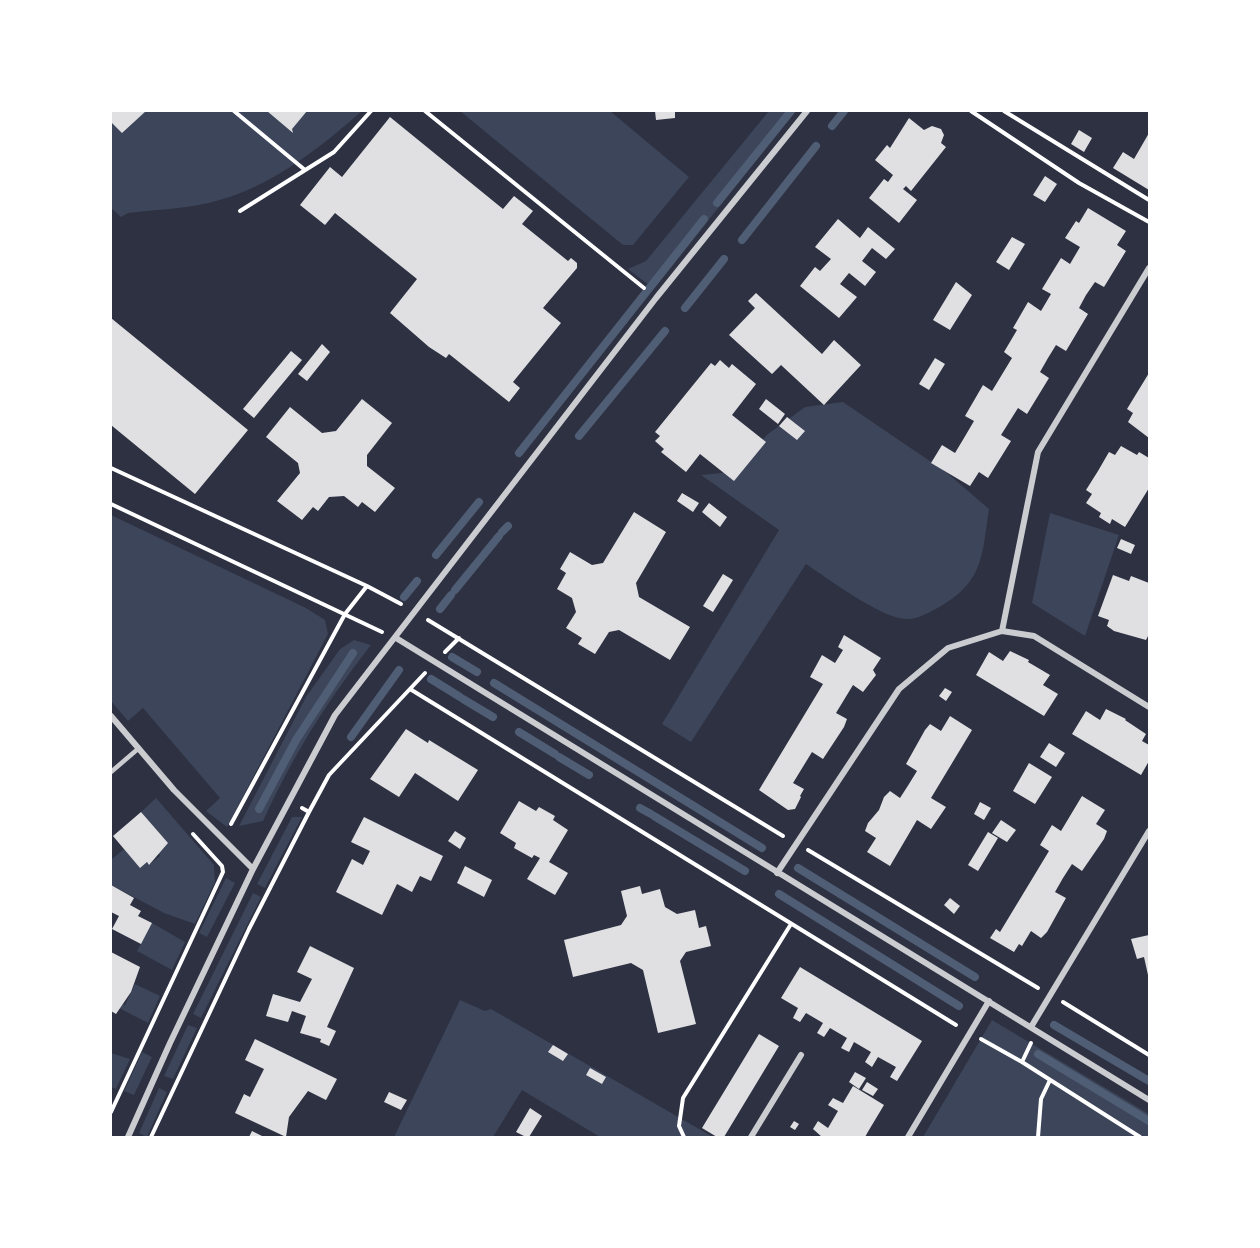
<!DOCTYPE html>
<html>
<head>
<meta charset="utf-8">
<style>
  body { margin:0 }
  #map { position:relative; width:1260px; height:1248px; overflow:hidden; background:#2d3142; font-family:Montserrat,sans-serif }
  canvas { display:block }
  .frame { position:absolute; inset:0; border:112px solid #fff; pointer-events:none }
</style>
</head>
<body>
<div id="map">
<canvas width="1260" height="1248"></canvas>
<div class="frame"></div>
</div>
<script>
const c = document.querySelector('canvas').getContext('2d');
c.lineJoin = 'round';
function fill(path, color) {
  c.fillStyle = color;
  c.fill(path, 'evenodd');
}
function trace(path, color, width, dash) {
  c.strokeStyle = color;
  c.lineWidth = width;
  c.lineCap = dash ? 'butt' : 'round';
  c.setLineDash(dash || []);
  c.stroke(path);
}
fill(new Path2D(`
  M111,111H362C322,146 275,184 223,199C193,209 160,209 128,213L121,217L111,208Z
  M460,111H610L689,177L633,245H623Z
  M769,111H795L654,289L628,269L646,261Z
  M843,402L946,472L989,509C982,555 984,581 941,606C932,611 917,620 906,619C882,619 827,578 806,564L691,742L662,724L779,530L701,475L731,472L768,434L805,407Z
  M1050,513L1119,535L1085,636L1032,603Z
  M111,515L306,608L325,620L328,634L227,827L206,811L220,798L143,708L128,721L111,701Z
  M354,640L371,645C325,704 294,754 263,821L239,826L306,697L340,649Z
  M156,798L214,865L215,882L195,924L164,913L111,885V860L124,849L140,867L147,862L150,864L160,856L141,812Z
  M292,817H302L265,888L257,884Z
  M226,878L235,883L207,937L199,933Z
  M253,893L261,897L201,1018L193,1014Z
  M152,923L185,942L172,970L137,951Z
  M135,984L160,996L148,1023L119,1008L121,1003L125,1005Z
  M460,1000L485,1011L491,1009L713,1137H600L522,1090L493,1137H394Z
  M992,1020L1149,1114V1137H923Z
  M188,1025L197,1028L173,1079L164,1076Z
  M142,1052L152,1057L134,1095L124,1091Z
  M111,1053L130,1059L116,1089L111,1087Z
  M159,1088L167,1092L147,1137L139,1133Z`), '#3c4559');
trace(new Path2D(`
  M832,126L844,111
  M717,203L791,111
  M742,240L816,146
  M685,308L724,259
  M579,436L665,331
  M519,453L704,219
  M502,532L508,526
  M436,555L479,502
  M455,590L499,536
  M404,597L417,581
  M440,609L451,595
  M452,657L477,672
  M431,679L460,697
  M494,683L762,848
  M463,699L493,717
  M519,732L555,754
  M351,737L399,670
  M559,757L589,775
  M640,808L651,814
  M259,809L296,740L353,653
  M654,816L745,871
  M798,868L975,977
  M779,894L959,1006
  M1054,1025L1149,1081
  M1038,1054L1149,1121`), '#4f5d75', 8);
fill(new Path2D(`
  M111,111H146L122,133L111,122Z
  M267,111H307L292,129L293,133Z
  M655,111H675V118L656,120Z
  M390,117L503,209L514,196L533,211L522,224L568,261L571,258L577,263V268L543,308L561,323L513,382L520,388L509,402L449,354L446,358L429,347L390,313L417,279L335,213L325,225L300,205L330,167L342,177Z
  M909,118L924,130L932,126L941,129L944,135L941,143L946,147L911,191L906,186L903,189L917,200L899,223L869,198L884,179L888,182L893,175L875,160L887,145L890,148Z
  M1079,130L1092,138L1084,152L1071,144Z
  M1149,133V190L1113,168L1123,152L1134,159Z
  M1045,176L1057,184L1045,202L1033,195Z
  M1088,208L1126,231L1117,245L1126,251L1104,287L1095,282L1086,295L1079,308L1088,314L1066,351L1056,345L1048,358L1040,372L1049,378L1027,414L1018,408L1001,435L1011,441L988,478L979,472L970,486L931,463L942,445L955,453L964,438L974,421L965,416L983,385L992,391L1012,358L1004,352L1017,330L1013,328L1028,302L1041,311L1051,294L1042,289L1061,258L1070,264L1080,247L1065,238L1076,221L1079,223Z
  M838,219L860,238L868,227L895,249L886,259L872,248L862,261L876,272L865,286L849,273L840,284L857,297L839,318L800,286L815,267L820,271L831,259L815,247Z
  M1012,237L1025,244L1009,270L996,262Z
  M956,282L972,295L950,330L933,320Z
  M756,293L822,354L834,340L861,365L824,405L781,365L772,374L729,335L755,308L748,301Z
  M111,318L248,430L195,494L111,425Z
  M322,344L330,352L307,381L298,374Z
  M291,351L302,360L254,418L243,409Z
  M935,358L945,364L929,390L919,384Z
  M720,360L729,368L732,364L756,384L732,415L766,442L734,481L700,454L686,472L661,452L664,449L655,441L660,436L655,432L711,363L715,366Z
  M1149,373V438L1128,422L1133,413L1127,409Z
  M362,399L392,423L367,455V466L395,488L375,512L362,502L358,507L344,496L329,497L318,511L313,507L302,520L277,501L300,473L298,463L266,437L290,407L322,433L336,431Z
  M766,399L785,414L778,424L759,409Z
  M787,417L805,431L797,440L779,426Z
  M1121,446L1137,455L1139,452L1149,458V488L1125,527L1112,519L1110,524L1099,517L1101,513L1086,503L1092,494L1086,490L1098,471L1109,452L1115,455Z
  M682,493L699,503L693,512L677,501Z
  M709,503L727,517L720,527L702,512Z
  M634,512L666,532L636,583L639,597L690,627L670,660L619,630L609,632L595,654L578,644L582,638L566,628L576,612L572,598L557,589L566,573L560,569L570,552L592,565L603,563Z
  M1121,539L1135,545L1131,554L1117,548Z
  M723,574L733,580L713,612L703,606Z
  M1113,575L1129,581L1131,576L1149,583V634L1146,640L1114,631L1107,626L1109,620L1098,616Z
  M844,635L881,658L873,670L876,675L863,692L853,685L836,713L847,719L844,727L823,759L812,752L793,783L804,789L800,796L801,797L795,809L788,810L759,790L823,684L810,677L822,655L835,663L843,650L838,647Z
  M1010,651L1029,660L1028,662L1050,675L1043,685L1058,694L1044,716L976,675L989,652L1003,661Z
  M945,688L952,692L946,701L939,696Z
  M1106,709L1126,719L1125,720L1146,734L1142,741L1149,745V761L1141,775L1072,734L1086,711L1100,720Z
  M950,716L972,730L931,798L946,807L931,829L917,820L890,866L867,852L876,838L865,831L868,823L879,810L884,797L890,791L900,798L909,784L917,771L906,764L925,730L930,724L941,731Z
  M406,729L428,743L429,740L478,770L458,801L415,773L399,797L370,779Z
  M1049,743L1065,753L1056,767L1040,757Z
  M1029,763L1052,777L1035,804L1013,791Z
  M1082,796L1105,810L1096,824L1107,831L1104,839L1082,871L1072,864L1063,878L1055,892L1066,898L1047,932L1041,938L1031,931L1022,946L1019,944L1014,952L990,938L996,929L1000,932L1049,851L1040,845L1052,825L1061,831Z
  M519,801L536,811L539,807L555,816L553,820L568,830L549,862L568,873L555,895L527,879L540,858L534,855L532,858L514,848L516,843L500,833Z
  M980,802L991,808L984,820L974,814Z
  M141,812L168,843L149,865L147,862L140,868L113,836Z
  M364,817L443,856L431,881L420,876L412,892L397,884L382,915L336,892L352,859L363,865L370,851L351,842Z
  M1001,820L1016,830L1007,842L992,833Z
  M455,831L466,838L460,849L448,841Z
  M988,832L998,838L978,871L968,865Z
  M465,866L492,880L484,897L457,883Z
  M111,885L134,898L130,905L141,911L138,916L152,923L141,944L112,929L119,916L111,912Z
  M640,886L642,894L660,889L665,907L677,914L695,910L699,928L706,926L711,946L686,952L680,961L696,1024L658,1033L643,970L631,963L573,977L564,940L621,925L627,916L621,891Z
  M950,898L960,906L954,914L944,905Z
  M1149,935V975H1148L1144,957L1137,959L1131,939Z
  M310,946L354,968L327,1027L336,1031L329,1046L320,1042L321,1039L300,1033L306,1016L292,1011L288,1022L266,1016L273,994L300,1002L312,979L297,972Z
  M111,952L140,967L131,992L116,1014L111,1011Z
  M800,967L922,1041L897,1081L890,1077L896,1067L878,1057L872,1067L865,1062L871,1052L854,1042L849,1052L841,1048L847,1038L830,1028L824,1037L817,1033L823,1023L806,1013L800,1022L793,1018L798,1008L781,998Z
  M759,1034L779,1046L724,1137H717L702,1128Z
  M255,1039L337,1079L326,1100L308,1091L289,1117L286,1137L235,1113L244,1094L250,1097L264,1069L245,1060Z
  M553,1045L568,1054L563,1061L548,1052Z
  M590,1068L606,1077L602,1084L586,1075Z
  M855,1072L866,1078L859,1089L849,1082Z
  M867,1082L878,1089L873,1096L862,1090Z
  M853,1086L884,1105L869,1130L865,1137H822L813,1129L818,1121L828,1128L838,1111L828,1105L833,1098L843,1103Z
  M389,1092L407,1100L401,1110L384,1102Z
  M530,1108L542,1116L529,1137H526L516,1132Z
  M794,1121L799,1124L795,1130L790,1127Z
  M252,1131L264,1137H249Z`), '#e0e0e3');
trace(new Path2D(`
  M234,111L305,170
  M425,111L644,288
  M971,111L1079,183L1149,222
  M1004,111L1149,200
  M240,211L334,152L371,111
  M111,468L367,586L401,604
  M111,504L382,632
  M428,620L783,836
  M445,652L459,638
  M410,689L956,1025
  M302,808L309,812L329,775L425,673
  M231,824L345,614L367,586
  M808,850L1038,988
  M1063,1002L1149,1055
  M981,1039L1022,1062L1140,1137
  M1022,1062L1031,1043
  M111,1112L223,872L222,866L193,834
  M151,1137L249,929L309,812
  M684,1137L679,1126L683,1098L791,924
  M1038,1137L1041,1099L1050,1080`), '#fff', 4);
trace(new Path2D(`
  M111,772L139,748`), '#caccd0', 4.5);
trace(new Path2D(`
  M1002,631L1038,452L1149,268
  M396,638L1149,1100
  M111,716L174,790L253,869
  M777,873L899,689L948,648L1002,631L1034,636L1149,707
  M1031,1027L1149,831
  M128,1137L170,1043L253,869L335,715L656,298L807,111
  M751,1137L801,1055
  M908,1137L989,1001`), '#caccd0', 6);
</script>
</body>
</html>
